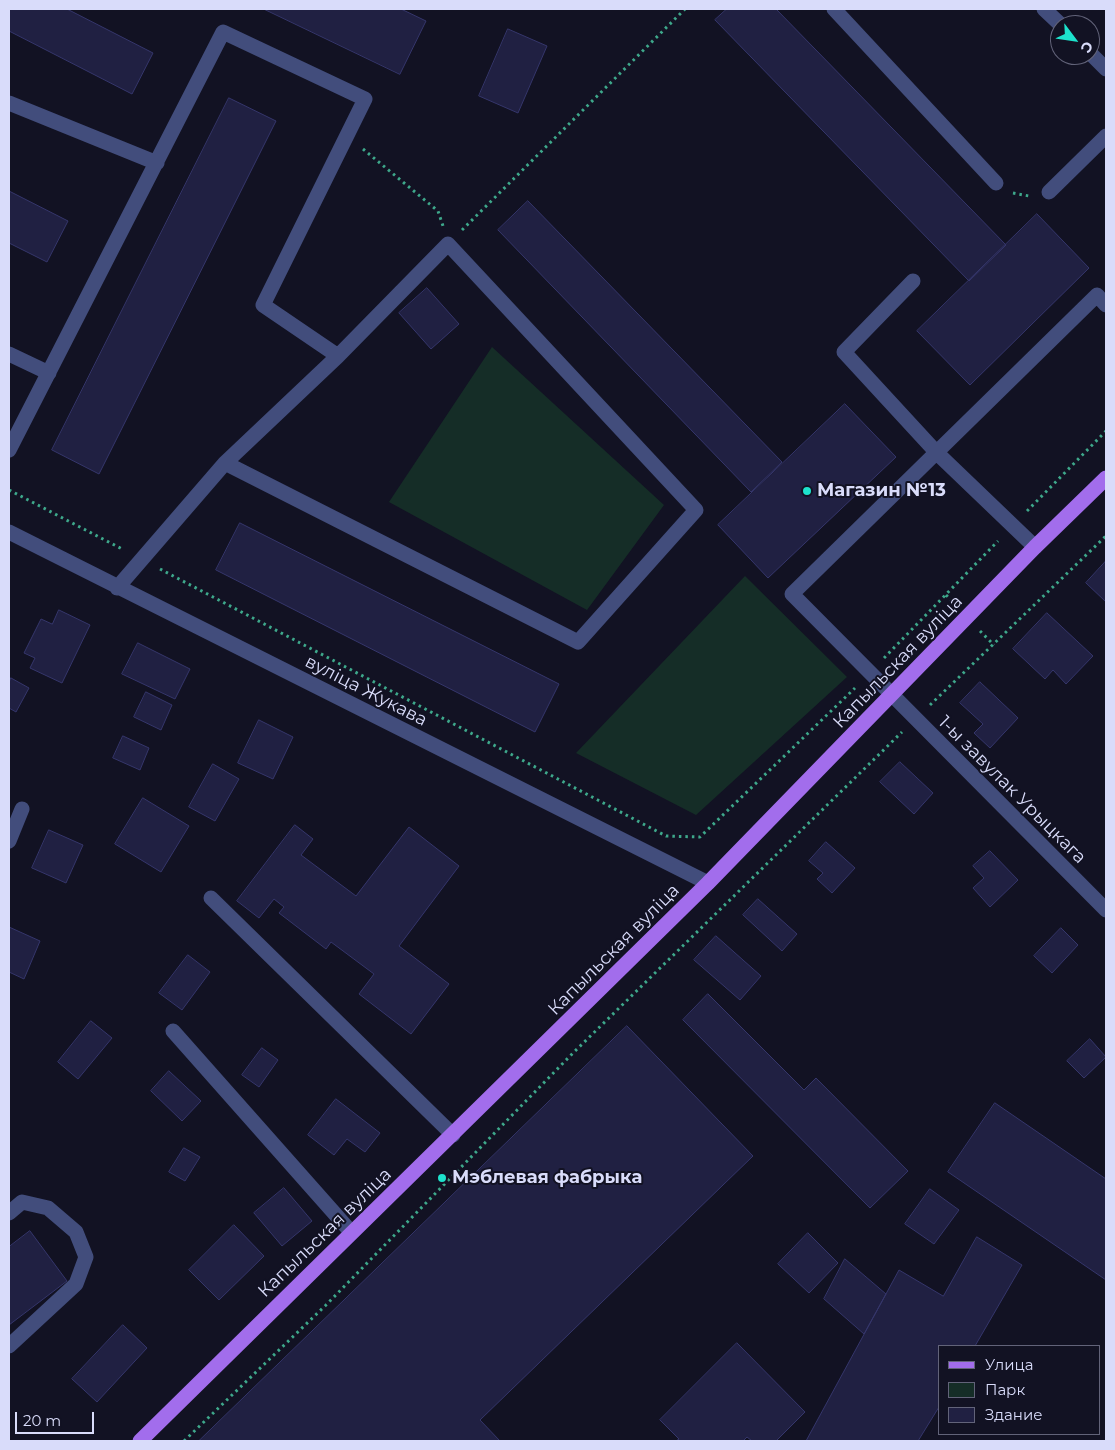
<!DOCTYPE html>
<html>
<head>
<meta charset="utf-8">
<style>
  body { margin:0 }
  #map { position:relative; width:1115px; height:1450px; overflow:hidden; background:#121223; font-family:Montserrat,sans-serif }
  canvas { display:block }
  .frame { position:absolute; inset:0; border:10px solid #d9dcfa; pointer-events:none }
  .legend { position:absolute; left:938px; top:1345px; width:162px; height:90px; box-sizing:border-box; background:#121223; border:1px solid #626379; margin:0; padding:6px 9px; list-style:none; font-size:15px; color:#d9dcfa }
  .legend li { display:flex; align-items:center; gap:10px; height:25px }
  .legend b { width:25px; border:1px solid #626379 }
  .north { position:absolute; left:1050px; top:15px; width:50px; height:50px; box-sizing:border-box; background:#121223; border:1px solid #626379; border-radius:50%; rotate:121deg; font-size:14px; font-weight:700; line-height:20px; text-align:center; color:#d9dcfa }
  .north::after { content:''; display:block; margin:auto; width:18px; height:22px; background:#1de2cc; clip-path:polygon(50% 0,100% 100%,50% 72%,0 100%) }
  .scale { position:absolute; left:15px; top:1412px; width:79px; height:22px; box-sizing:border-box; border:2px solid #d9dcfa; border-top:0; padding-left:6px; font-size:15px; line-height:18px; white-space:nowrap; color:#d9dcfa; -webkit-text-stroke:4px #121223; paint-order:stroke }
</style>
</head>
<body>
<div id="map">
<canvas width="1115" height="1450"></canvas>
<div class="frame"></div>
<ul class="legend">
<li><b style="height:6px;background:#a26dec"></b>Улица</li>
<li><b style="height:14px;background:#152d27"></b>Парк</li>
<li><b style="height:14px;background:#202042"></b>Здание</li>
</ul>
<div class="north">С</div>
<div class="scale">20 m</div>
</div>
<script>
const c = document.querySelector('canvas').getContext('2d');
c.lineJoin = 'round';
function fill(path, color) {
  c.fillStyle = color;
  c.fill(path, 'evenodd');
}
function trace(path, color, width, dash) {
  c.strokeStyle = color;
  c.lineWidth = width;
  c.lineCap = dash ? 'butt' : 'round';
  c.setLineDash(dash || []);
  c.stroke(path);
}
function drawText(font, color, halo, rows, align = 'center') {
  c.font = font + ' Montserrat,sans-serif';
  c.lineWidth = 4;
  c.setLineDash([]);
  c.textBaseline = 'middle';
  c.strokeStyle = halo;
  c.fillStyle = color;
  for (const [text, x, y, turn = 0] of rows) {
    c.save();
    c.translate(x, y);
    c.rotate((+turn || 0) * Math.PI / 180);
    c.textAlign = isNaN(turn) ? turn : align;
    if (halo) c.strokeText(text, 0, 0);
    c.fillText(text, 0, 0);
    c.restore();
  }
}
fill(new Path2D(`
  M492,347L664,505L587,610L389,502Z
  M745,576L847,677L696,815L576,753Z`), '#152d27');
const building = new Path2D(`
  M9,9H67L153,53L132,94L9,31Z
  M264,9H401L426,21L400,74Z
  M727,9H776L1006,245L969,281L715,20Z
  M508,29L547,46L518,113L479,96Z
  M229,98L276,121L99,474L52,450Z
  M9,191L68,221L47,262L9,243Z
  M528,201L782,462L751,492L498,230Z
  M1037,214L1089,268L970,385L917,331Z
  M427,288L459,324L431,349L399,313Z
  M845,404L896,457L768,578L718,525Z
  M240,523L559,684L535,732L216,570Z
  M1106,561V602L1086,583Z
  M59,610L90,625L62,683L30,668L35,658L24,653L41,619L52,624Z
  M1047,613L1093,656L1066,684L1053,670L1045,679L1013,649Z
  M138,643L190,669L175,699L122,674Z
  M11,678L29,688L16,712L9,708V683Z
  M980,682L1018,718L990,748L974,733L983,724L960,703Z
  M146,692L172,705L161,730L134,717Z
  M259,720L293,737L273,779L238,763Z
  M123,736L149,748L140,770L113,758Z
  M900,762L933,793L914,814L880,782Z
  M213,764L239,779L215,821L189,807Z
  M143,798L189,826L161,872L115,844Z
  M295,825L313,839L301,855L356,896L409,827L459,866L399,946L449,984L411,1034L359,994L374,974L331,942L326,949L279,913L284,907L274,899L259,918L237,901Z
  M49,830L83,845L66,883L32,868Z
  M826,842L855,868L832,893L817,879L823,873L809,861Z
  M990,851L1018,880L990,907L973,888L984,878L973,866Z
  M758,899L797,934L782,951L743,915Z
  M9,927L40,941L24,979L9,972Z
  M1061,928L1078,945L1052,973L1034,956Z
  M716,936L761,976L740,1000L694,960Z
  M188,955L210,972L182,1010L159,993Z
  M708,994L804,1090L816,1078L908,1171L870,1208L683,1020Z
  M91,1021L112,1038L78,1079L58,1062Z
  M627,1026L753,1156L480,1420L500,1441H199Z
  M1090,1039L1106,1057L1084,1078L1067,1061Z
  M262,1048L278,1060L259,1087L242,1075Z
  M169,1071L201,1101L182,1121L151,1091Z
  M336,1099L380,1133L365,1152L347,1139L334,1155L308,1135Z
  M995,1103L1106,1179V1280L948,1172Z
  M184,1148L200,1157L185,1181L169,1172Z
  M284,1188L312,1221L282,1246L254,1213Z
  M930,1189L959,1210L934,1244L905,1224Z
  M234,1225L264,1256L219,1300L189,1270Z
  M30,1231L67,1281L9,1325V1247Z
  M808,1233L838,1263L809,1293L778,1264Z
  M977,1237L1022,1265L975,1346H939V1407L918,1441H806L899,1270L943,1296Z
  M845,1259L886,1294L864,1334L824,1299Z
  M123,1325L147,1348L97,1402L72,1379Z
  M737,1343L805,1412L776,1441H752L747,1437L743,1441H676L679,1439L660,1420Z`);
fill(building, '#202042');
trace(building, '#35366b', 1);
trace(new Path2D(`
  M363,149L438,211L443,226
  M1013,193L1029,196
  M462,230L685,9
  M9,490L124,550
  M1027,511L1106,431
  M160,569L666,836L700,837L855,688
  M946,595L954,603
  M980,631L994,645
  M884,658L998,541
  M930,705L1106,536
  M184,1441L326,1305L573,1053L902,732`), '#3ea88b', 3, [2.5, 4]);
trace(new Path2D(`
  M834,9L996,183
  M1044,9L1061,25
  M1090,53L1106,69
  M9,103L157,163
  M1049,192L1106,136
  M913,281L844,352L937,453L1035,547
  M1106,305L1097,295L792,594L1106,910
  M9,354L49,373
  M9,450L223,32L365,99L263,305L338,356
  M9,532L708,883
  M117,588L225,463L338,356L448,244L696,510L578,642L225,463
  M9,841L22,809
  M211,898L453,1135
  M173,1031L351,1232
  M9,1213L22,1202L48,1208L76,1232L86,1257L76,1284L9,1346`), '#424d7c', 15);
trace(new Path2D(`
  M140,1441L708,883L1035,547L1106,478`), '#a26dec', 15);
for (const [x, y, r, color] of [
  [807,491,5,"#1de2cc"],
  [442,1178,5,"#1de2cc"]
]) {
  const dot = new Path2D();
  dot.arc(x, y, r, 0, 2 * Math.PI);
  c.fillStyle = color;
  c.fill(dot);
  trace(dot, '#121223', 2);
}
drawText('bold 18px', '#d9dcfa', '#121223', [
  ["Магазин №13",817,491],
  ["Мэблевая фабрыка",452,1178]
], 'left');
drawText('18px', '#d9dcfa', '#121223', [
  ["Капыльская вуліца",898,662,-46],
  ["вуліца Жукава",366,691,27],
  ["1-ы завулак Урыцкага",1012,790,45],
  ["Капыльская вуліца",614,950,-45],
  ["Капыльская вуліца",325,1233,-44]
]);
</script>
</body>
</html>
